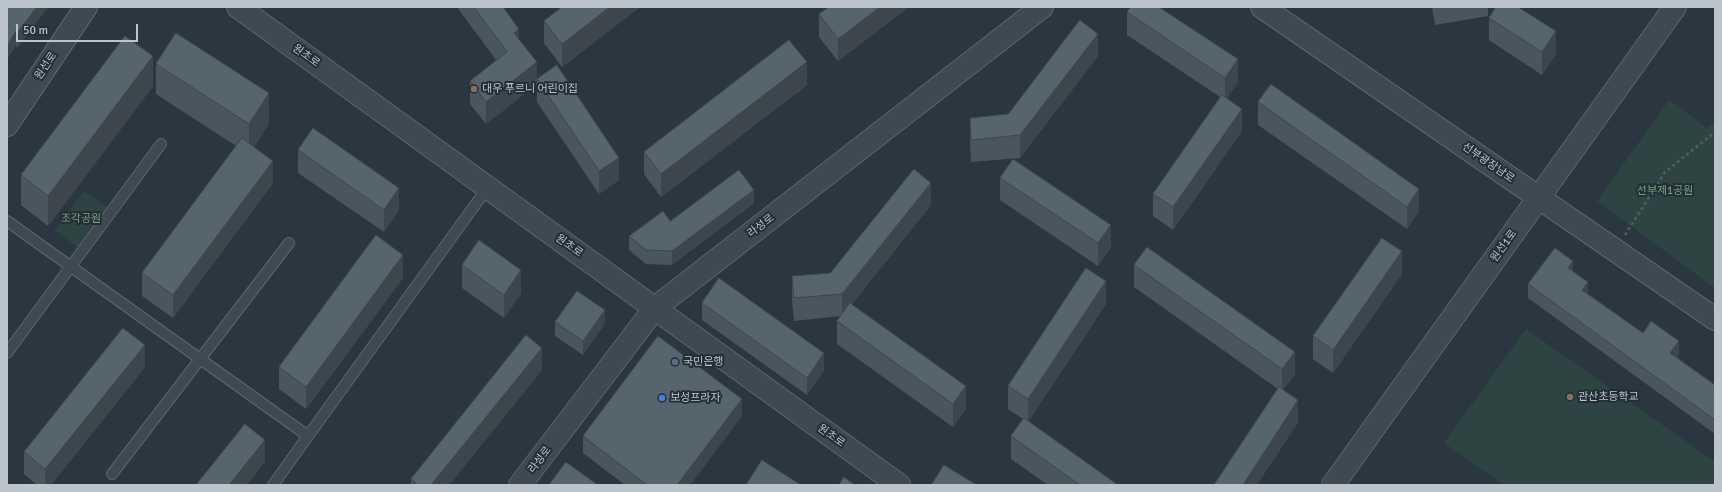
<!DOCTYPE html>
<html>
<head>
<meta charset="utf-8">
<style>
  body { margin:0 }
  #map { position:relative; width:1722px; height:492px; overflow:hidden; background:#2a3741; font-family:Signika,sans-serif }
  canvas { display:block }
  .frame { position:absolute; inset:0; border:8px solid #bbc3cb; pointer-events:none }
  .scale { position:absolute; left:16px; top:24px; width:122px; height:18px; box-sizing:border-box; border:2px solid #bbc3cb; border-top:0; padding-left:5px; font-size:12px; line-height:14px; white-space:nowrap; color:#bbc3cb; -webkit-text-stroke:3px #232e36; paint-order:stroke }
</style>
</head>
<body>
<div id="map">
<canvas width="1722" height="492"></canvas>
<div class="frame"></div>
<div class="scale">50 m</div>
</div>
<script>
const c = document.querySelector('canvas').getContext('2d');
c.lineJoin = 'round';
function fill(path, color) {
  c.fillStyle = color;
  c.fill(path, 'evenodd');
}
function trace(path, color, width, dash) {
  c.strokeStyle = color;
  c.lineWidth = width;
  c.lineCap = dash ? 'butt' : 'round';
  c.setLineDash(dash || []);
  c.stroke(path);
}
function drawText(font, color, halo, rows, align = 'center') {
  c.font = font + ' Signika,"Noto Sans KR",sans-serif';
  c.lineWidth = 4;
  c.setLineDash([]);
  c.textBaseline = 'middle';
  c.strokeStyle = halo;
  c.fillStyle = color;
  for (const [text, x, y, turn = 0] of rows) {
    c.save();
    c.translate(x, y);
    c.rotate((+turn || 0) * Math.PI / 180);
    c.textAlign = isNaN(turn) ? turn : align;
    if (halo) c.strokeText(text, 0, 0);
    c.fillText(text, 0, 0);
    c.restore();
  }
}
fill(new Path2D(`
  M1669,100L1707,128L1715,121V288L1597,201Z
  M84,191L108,208L79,248L55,230Z
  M1526,329L1715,462V485H1504L1444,443Z`), '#2d4442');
const service = new Path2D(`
  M7,221L308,436L488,187
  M7,353L161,144
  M112,474L289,243
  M273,485L308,436`);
const tertiary = new Path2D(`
  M238,7L899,485
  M1262,7L1715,319
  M7,125L86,7
  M520,485L655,308L1042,7
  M1333,485L1675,7`);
trace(service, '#5c666e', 12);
trace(tertiary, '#5c666e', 24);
trace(new Path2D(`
  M1625,235L1665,172L1715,132`), '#4c605f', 2.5, [3, 3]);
trace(service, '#3e4951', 10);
trace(tertiary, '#3e4951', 22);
fill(new Path2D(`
  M7,7H48L17,48L16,46Z
  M457,7H503L519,40L537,84L486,124L470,104V81L496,60Z
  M640,7L562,67L544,43V21Z
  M829,7H909L838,61L819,37V14Z
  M1432,7H1488V16L1435,25Z
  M1127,12L1238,82L1227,98L1242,131L1173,230L1153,216V194L1220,97L1127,35Z
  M1489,18L1556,54L1542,75L1489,40Z
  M1098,56L1020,158L971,162L970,140V118L1008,114Z
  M156,64L269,123L254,147L273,183L173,318L142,296V273L236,146L156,94Z
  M537,79L619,180L599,194L537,102Z
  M807,85L661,197L644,174V152Z
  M153,86L48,226L21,205V175Z
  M1258,102L1419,211L1407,229L1258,125Z
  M298,150L399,210L384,232L298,173Z
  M1000,178L1111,247L1098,266L1000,200Z
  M754,203L672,265L646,264L629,250V236L670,221Z
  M931,205L852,304L966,409L953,427L837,344V321L840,316L794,321L792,299V276L830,273Z
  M462,265L521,293L504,318L462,288Z
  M1134,265L1295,374L1283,390L1298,423L1278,389L1134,287Z
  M1573,271L1588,294L1643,333L1679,354L1677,357L1715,385V434L1528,298V284Z
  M1402,274L1333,373L1313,359V336Z
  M403,278L306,409L279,389V367Z
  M702,303L824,370L807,395L702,320Z
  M1106,304L1028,422L1118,485H1048L1011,459V436L1023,419L1008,409V386Z
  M555,322L605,323L583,355L555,336Z
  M145,367L51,485H37L24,474V452Z
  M542,370L449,485H411V479Z
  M742,416L690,485H625L583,453V436Z`), '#4a565e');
fill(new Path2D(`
  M37,7H48L17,48V33Z
  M610,7H640L562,67V44Z
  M880,7H909L838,61V39Z
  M519,29V52L514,33Z
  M16,31V46L7,60V46Z
  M1556,31V54L1542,75V52Z
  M1098,34V56L1020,158V135Z
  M153,56V86L48,226V196Z
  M1238,59V82L1225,100V78Z
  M537,62V84L486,124V102Z
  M807,62V85L661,197V174Z
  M269,93V123L249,155V124Z
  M1242,109V131L1173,230V207Z
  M619,158V180L599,194V171Z
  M273,161V183L173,318V295Z
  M931,183V205L842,316V294Z
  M399,188V210L384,232V210Z
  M1419,189V211L1407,229V207Z
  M754,190V203L672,265V251Z
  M1111,225V247L1098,266V243Z
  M1402,251V274L1333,373V350Z
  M403,255V278L306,409V387Z
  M1573,261V274L1568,268Z
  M521,270V293L504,318V295Z
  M1106,281V304L1028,422V399Z
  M1588,282V296L1582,290Z
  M605,310V323L583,355V341Z
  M1679,341V354L1670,366V353Z
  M145,345V367L51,485H45V469Z
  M542,348V370L449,485H431Z
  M1295,352V374L1282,392V369Z
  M824,353V370L807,395V378Z
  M966,386V409L953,427V404Z
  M742,399V416L690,485H677Z
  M1298,400V423L1257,485H1243Z
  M265,440V462L247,485H229Z`), '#3c464c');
const building = new Path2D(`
  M7,7H37L17,33L16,31L7,46Z
  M474,7H503L519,29L514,33L537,62L486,102L470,81L507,52Z
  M562,7H610L562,44L544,21Z
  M829,7H880L838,39L819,14Z
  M1131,7H1159L1238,59L1225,78L1127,12Z
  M1496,7H1518L1556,31L1542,52L1489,18Z
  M1080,20L1098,34L1020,135L971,140L970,118L1008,114Z
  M176,33L269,93L249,124L156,64Z
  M125,36L153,56L48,196L21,175Z
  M789,40L807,62L661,174L644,152Z
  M557,65L619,158L599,171L537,79Z
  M1271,84L1419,189L1407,207L1258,102Z
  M1222,95L1242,109L1173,207L1153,194Z
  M313,128L399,188L384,210L298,150Z
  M242,138L273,161L173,295L142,273Z
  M1013,159L1111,225L1098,243L1000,178Z
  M914,169L931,183L842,294L794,298L792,276L830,273Z
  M739,170L754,190L672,251L646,250L629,236L663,211L670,221Z
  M376,235L403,255L306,387L279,367Z
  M1382,238L1402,251L1333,350L1313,336Z
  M479,240L521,270L504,295L462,265Z
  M1147,247L1295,352L1282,369L1134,265Z
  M1555,248L1573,261L1568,268L1588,282L1582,290L1643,333L1651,321L1679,341L1670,353L1715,385V420L1528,284Z
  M1086,268L1106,281L1028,399L1008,386Z
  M719,278L824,353L807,378L702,303Z
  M577,291L605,310L583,341L555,322Z
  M850,303L966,386L953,404L837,321Z
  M123,328L145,345L45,469L24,452Z
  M526,335L542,348L431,485H418L411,479Z
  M658,336L742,399L677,485H647L583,436Z
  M1279,387L1298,400L1243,485H1214Z
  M1024,418L1118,485H1080L1011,436Z
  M245,424L265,440L229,485H196Z
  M762,460L801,485H746Z
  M566,462L598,485H549Z
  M944,465L977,485H934L932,484Z
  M844,477L855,485H839Z`);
fill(building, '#56646d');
trace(building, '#3c464c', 1);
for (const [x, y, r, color] of [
  [474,89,4,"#8d6e63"],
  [675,362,4,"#5c6f8a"],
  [1570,397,4,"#8d6e63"],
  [662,398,4,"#3f7fe0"]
]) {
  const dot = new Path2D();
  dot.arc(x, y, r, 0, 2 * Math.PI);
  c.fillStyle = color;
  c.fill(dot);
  trace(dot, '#232e36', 1.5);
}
drawText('11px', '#bbc3cb', '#232e36', [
  ["원초로",306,56,36],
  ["원선로",46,66,-56],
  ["선부광장남로",1488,163,35],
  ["라성로",761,226,-38],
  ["원초로",569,246,36],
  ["원선1로",1504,246,-54],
  ["원초로",831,436,36],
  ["라성로",540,460,-53]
]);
drawText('11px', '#bbc3cb', '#232e36', [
  ["대우 푸르니 어린이집",482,89],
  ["국민은행",683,362],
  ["관산초등학교",1578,397],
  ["보성프라자",670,398]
], 'left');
drawText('11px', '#7c9e7f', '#232e36', [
  ["선부제1공원",1665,191],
  ["조각공원",81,219]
]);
</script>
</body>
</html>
